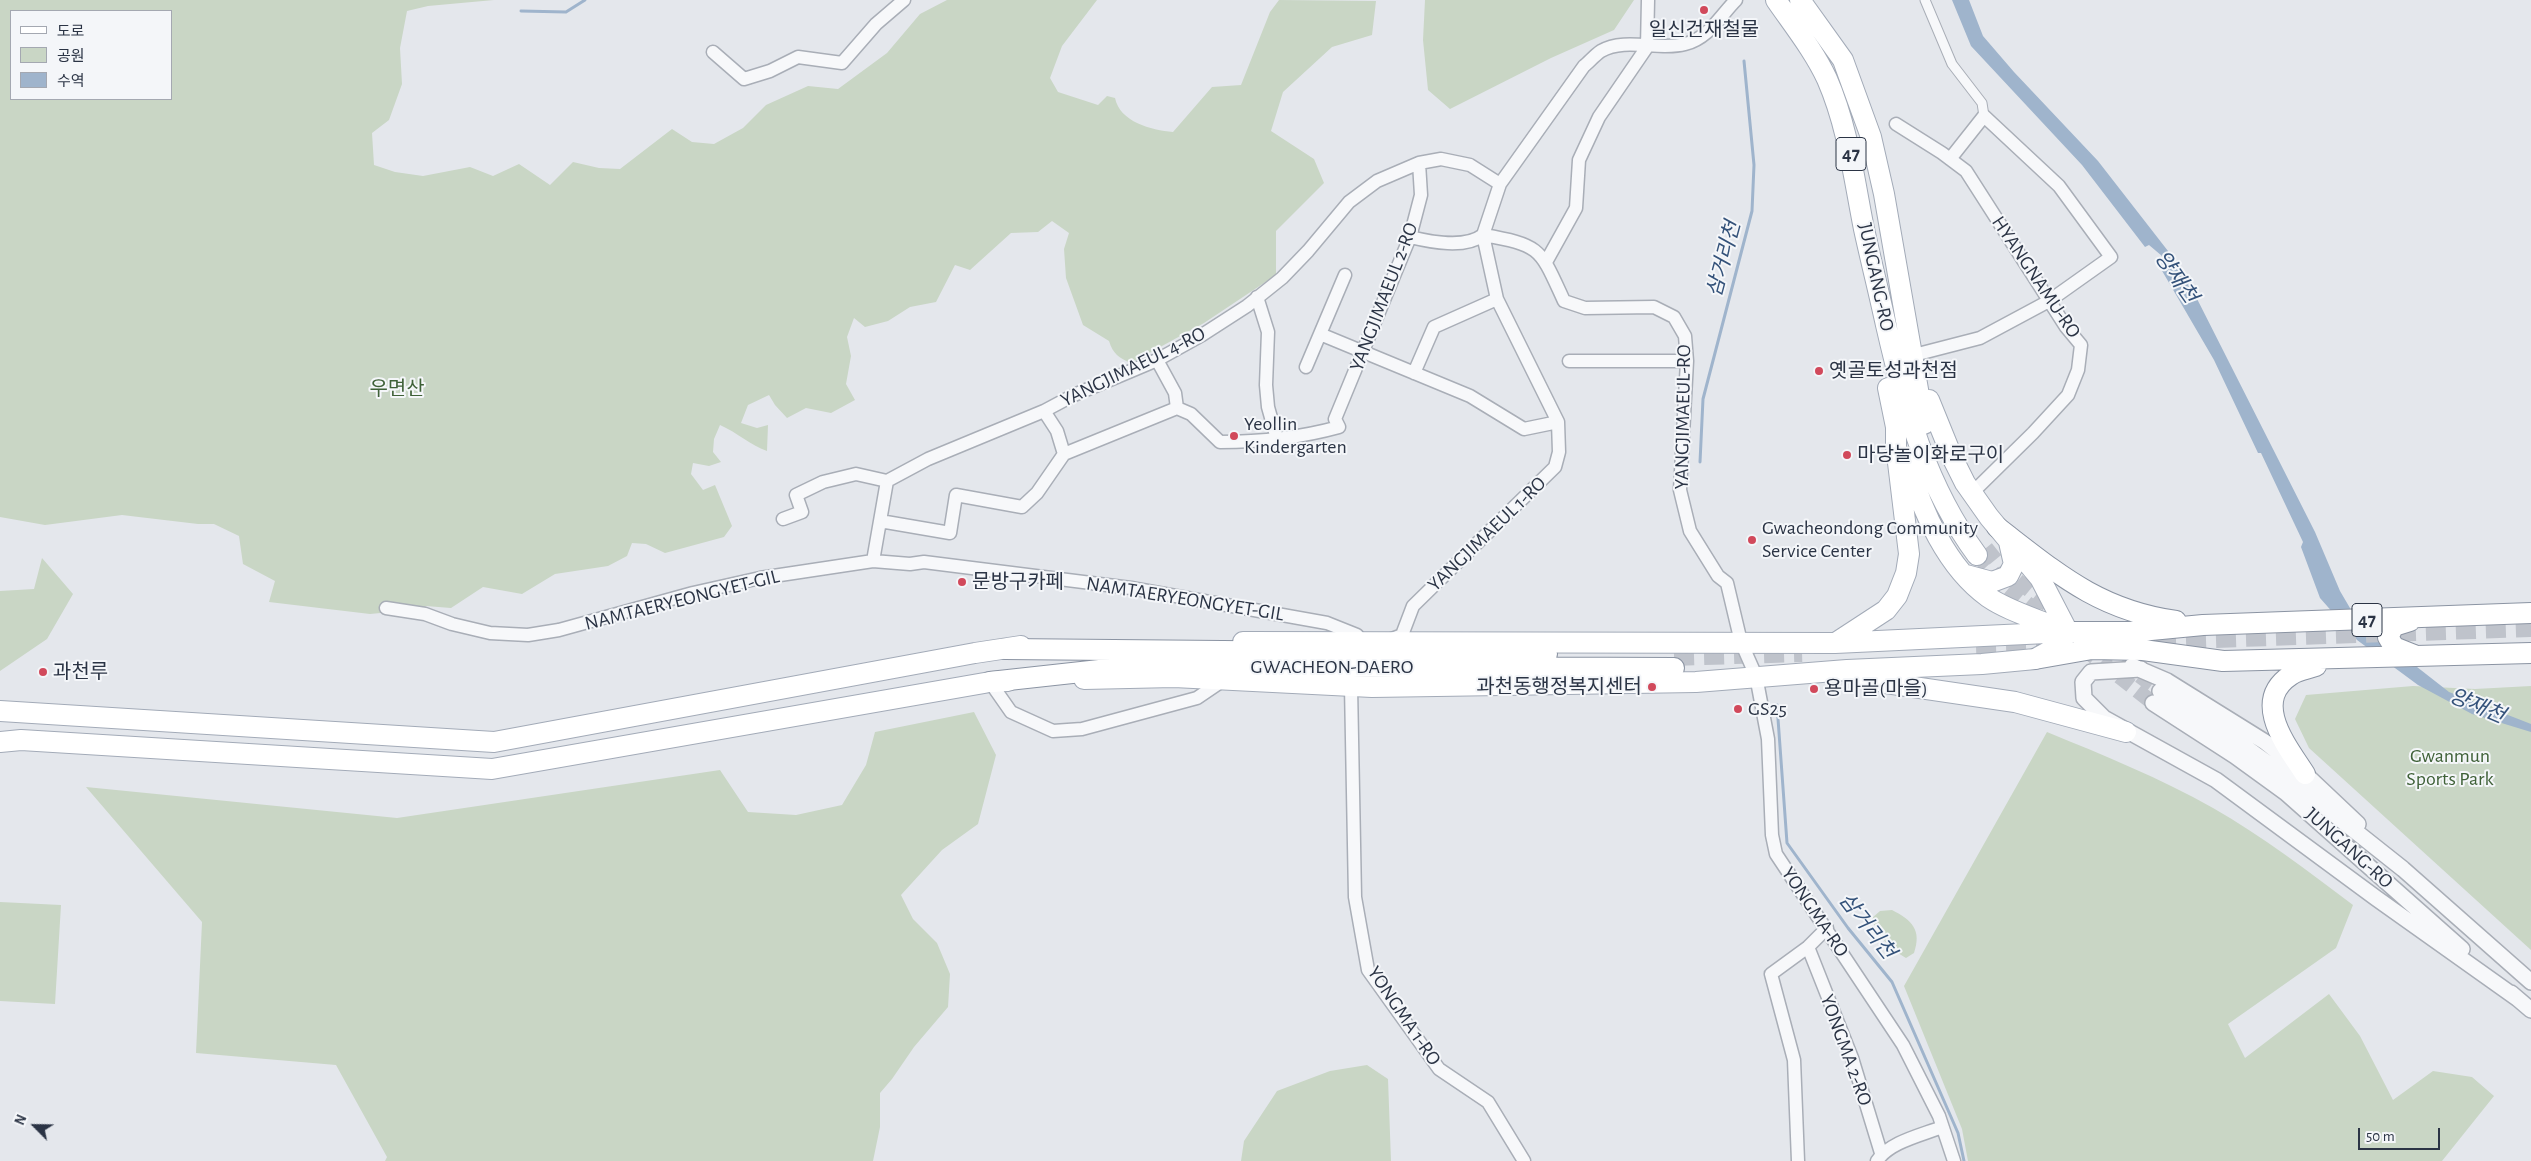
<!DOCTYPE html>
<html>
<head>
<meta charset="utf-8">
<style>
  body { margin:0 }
  #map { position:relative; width:2531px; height:1161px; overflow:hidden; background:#e4e7ec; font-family:"Alegreya Sans","Noto Sans KR",sans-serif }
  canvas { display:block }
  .legend { position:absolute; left:10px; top:10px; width:162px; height:90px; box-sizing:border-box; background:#f4f6f9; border:1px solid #a4a8b1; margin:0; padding:6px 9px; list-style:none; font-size:15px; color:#2b3445 }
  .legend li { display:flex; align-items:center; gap:10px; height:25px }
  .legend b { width:25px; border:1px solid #a4a8b1 }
  .north { position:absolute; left:10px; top:1101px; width:50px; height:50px; -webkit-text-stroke:4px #f4f6f9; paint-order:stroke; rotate:293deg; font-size:14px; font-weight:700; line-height:20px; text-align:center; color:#2b3445 }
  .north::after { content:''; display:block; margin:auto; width:18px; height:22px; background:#2b3445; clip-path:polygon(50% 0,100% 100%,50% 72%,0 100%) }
  .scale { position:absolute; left:2358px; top:1128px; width:82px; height:22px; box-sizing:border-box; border:2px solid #2b3445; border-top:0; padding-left:6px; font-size:15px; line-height:18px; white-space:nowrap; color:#2b3445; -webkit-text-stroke:4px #f4f6f9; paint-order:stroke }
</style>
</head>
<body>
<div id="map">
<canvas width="2531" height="1161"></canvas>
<ul class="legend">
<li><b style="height:6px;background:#fff"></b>도로</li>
<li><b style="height:14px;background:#c9d6c5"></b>공원</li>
<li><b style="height:14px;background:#9fb4cc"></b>수역</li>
</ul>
<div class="north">N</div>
<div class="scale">50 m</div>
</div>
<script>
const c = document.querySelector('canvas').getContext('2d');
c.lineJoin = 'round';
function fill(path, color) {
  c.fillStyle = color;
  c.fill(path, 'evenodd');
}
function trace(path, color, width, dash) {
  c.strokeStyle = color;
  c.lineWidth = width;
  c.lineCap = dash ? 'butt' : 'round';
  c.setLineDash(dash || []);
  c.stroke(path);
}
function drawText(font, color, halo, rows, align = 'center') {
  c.font = font + ' "Alegreya Sans","Noto Sans KR",sans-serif';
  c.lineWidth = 4;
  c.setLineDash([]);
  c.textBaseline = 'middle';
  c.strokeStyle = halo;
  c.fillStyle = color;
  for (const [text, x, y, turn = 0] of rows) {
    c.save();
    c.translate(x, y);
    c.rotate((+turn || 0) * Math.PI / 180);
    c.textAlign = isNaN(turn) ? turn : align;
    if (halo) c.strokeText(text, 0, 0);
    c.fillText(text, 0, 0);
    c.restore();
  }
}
fill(new Path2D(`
  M0,0H494L428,6L407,11L400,48L402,84L389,120L372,133L374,165L395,172L423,176L470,167L493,176L519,164L550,185L573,162L599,168L620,169L672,129L692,142L714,144L743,128L766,105L808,86L838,89L887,53L920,14L947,0H1097L1062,46L1050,78L1058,92L1098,105L1107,96L1115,98C1120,122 1151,130 1173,132L1212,87L1241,85L1270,12L1279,0L1376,1L1372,35L1332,47L1283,92L1271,131L1314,159L1324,183L1276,231V275L1204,323L1131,363C1119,358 1113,354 1109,341L1083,325L1066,278L1064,249L1069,233L1052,221L1038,232L1011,233L970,270L955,265L936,302L910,307L888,321L865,327L854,318L847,337L851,356L846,384L855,400L831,413L806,408L787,418L775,405L769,395L748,405L741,423L757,428L768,425L767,451C750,445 738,433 720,425L714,439L713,452L721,462L709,466L693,463L691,474L703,490L715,485L732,526L724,537L665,553L646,544L632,543L627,556L608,566L555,574L522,594L483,587L451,608L426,606L413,619L391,612L370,614L269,602L275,581L243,564L239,536L214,524H198L122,515L45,525L0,517ZM11,11H171V99H11Z
  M1425,0H1634L1614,30L1551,58L1450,109L1428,90L1423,40Z
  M42,558L73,594L47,639L0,671V591L34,589Z
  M2413,686L2475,689L2531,686V950L2309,748L2295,719L2306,695Z
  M974,712L996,755L978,824L942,850L901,895L913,919L937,943L950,974L948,1007L914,1047L892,1079L880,1093V1127L873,1161H385L387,1157L336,1065L196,1053L202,922L86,787L397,818L720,770L748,812L796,815L842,805L866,765L875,732Z
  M2047,732C2103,755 2160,778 2213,808C2262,836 2308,871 2353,905L2336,948L2228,1024L2245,1058L2329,994L2360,1036L2393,1100L2433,1071L2472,1077L2494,1096L2442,1161H1968L1962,1129L1904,986Z
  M0,902L61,905L55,1004L0,1001Z
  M1892,910C1912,920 1922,930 1914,953L1906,958C1891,949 1876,935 1872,918L1880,911Z
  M1367,1065L1388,1079L1391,1161H1241L1244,1141L1277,1091L1330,1071Z`), '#c9d6c5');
fill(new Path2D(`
  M1952,0H1969L1983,36L2014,72L2098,161L2168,251L2189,283L2315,532L2340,591L2357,620L2449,692L2531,724V732L2472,714L2418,685L2357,640L2320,598L2301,547L2303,542L2261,453H2258L2214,360L2161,269L2162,256L2149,245L2145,247L2082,165L1971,46Z`), '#9fb4cc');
trace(new Path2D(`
  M521,11L566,12L585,0
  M1700,462L1703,399L1752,211L1754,165L1744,61
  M1777,705L1787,843L1848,928L1892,982L1958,1133L1964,1161`), '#9fb4cc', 3);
trace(new Path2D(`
  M1986,548L2002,568L2055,611
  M1977,555L2003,583L2047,620
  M2083,648L2153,703
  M2103,648L2160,691`), '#bfc3cb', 15, [15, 8]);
trace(new Path2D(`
  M2126,641L2531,627
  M1976,646L2069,643
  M1674,656L1802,652`), '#bfc3cb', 20, [20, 10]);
const pedestrian = new Path2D(`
  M1925,0L1952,64L1982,103L1984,116`);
const minor = new Path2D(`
  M713,52L744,79L770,71L798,57L842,63L876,24L904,0
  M1896,124L1942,153L1966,171L2066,327L2081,345L2078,370L2068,395L2033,433L1972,493
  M1410,237C1431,242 1465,249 1483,235C1542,245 1540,249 1564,301L1585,308L1654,307L1674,317L1685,336L1687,361L1680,490L1690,531L1718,576L1727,583L1741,642L1756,676L1768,739L1772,835L1776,854L1903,1045L1939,1116L1954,1161
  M1546,262L1576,208L1579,160L1599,117L1647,47L1648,0
  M1257,297L1268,332L1266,385L1268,407L1277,439
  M1320,334L1470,396L1524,429L1558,422
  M1918,354L1980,338L2049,301L2111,257L2059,186L1984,116L1950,159
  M1157,360L1175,393L1177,408L1191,414L1220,442C1261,442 1299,438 1339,427L1335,419L1410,237L1421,195L1419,163
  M1569,361H1687
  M1306,367L1345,275
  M1414,373L1434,327L1497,299
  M1064,454L1177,408
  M783,519L802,512L796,495L823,482L856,474L887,481
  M880,521L950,533L956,495L1022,507L1037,493L1064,454L1057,431L1044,411
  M873,561L887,481L928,459L1044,411L1074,395L1157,360L1202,335L1247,306L1282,278L1308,251L1349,202L1377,181L1419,163L1441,159L1470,165L1500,184
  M386,608L425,614L452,624L490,633L528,635L559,630L693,593L760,578L873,561L910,564L924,562L1131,588L1327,623L1357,635L1361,641
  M1389,640L1402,635L1413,606L1555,467L1559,452L1558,422L1497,299L1483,235L1500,184L1584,66C1589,62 1595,55 1601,51C1625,37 1659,51 1685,44C1709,38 1720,16 1736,0
  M990,682L1011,712L1053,731L1082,729L1197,698L1222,681
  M1351,686L1355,897L1368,970L1439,1069L1488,1102L1524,1161
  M1808,947L1852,1058L1881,1153
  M1798,1161L1794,1060L1771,974L1808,947L1827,928
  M1877,1161C1889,1142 1922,1135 1942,1127`);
const tertiary = new Path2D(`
  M2132,666L2167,681L2265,742L2305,774L2358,824
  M2141,669L2091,672L2083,682L2084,698L2104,718L2216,780L2376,898L2518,999
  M2160,691L2226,733L2287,777L2403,869L2531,982
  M2153,703L2235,756L2286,793L2462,949
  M2511,993L2531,1010`);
const primary = new Path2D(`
  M1776,0C1794,26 1814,51 1827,79C1848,127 1854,179 1864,229C1871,261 1879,293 1886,325C1905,408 1926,486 1977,555
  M1800,0L1843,60L1871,137L1884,194L1924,424
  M1929,400L1953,459L1965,483L1989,517L2040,578L2068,632
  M1908,464C1922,511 1947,568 1988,597C2010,612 2038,619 2062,630
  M1966,575L1992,582L2008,576L2014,564L2009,542
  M1243,642L1835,643L2068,632
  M1837,642L1886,610L1897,596L1906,573L1909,554L1896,446V427L1888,388
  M1861,675L1886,683L2015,702L2126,732
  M1084,679L1174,677L1372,687L1696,682L1847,670L1982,664L2035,659L2057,647L2068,632
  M0,711L494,742L975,653L1021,646
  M0,742L21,740L492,769L990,682L1008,681`);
const trunk = new Path2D(`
  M1997,527C2057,573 2098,610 2176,621
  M2410,621L2394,626L2388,637L2394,647L2414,655
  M2068,632H2130L2203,625L2531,613
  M1005,649L1547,654
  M2035,659L2092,649L2143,650L2223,661L2531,653
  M990,682L1136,666L1674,668
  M2305,774C2288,747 2250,702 2291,675C2298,670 2308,669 2316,666`);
trace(pedestrian, '#a9aeb7', 11);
trace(minor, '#a9aeb7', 15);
trace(tertiary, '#a9aeb7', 18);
trace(primary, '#a3abb8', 22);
trace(trunk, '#8b94a3', 22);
trace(pedestrian, '#f7f8fa', 9);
trace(minor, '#f7f8fa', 12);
trace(tertiary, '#f7f8fa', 15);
trace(primary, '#fff', 20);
trace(trunk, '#fff', 20);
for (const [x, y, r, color] of [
  [1704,10,5,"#d1495b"],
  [1819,371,5,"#d1495b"],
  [1234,436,5,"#d1495b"],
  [1847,455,5,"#d1495b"],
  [1752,540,5,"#d1495b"],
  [962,582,5,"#d1495b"],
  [43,672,5,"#d1495b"],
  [1652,687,5,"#d1495b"],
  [1814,689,5,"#d1495b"],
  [1738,709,5,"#d1495b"]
]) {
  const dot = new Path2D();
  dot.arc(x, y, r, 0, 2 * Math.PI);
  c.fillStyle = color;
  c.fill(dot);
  trace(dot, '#f4f6f9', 2);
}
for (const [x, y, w] of [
  [1851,154,30],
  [2367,620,30]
]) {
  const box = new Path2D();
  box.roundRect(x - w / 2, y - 16.5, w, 33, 4);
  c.fillStyle = '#f4f6f9';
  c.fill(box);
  trace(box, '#2b3445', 1);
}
drawText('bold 19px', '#2b3445', null, [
  ["47",1851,154],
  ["47",2367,620]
]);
drawText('20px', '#2b3445', '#f4f6f9', [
  ["일신건재철물",1704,30,"center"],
  ["옛골토성과천점",1829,371],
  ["Yeollin",1244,424],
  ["Kindergarten",1244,447],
  ["마당놀이화로구이",1857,455],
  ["Gwacheondong Community",1762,528],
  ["Service Center",1762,551],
  ["문방구카페",972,582],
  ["과천루",53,672],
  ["과천동행정복지센터",1642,687,"right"],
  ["용마골(마을)",1824,689],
  ["GS25",1748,709]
], 'left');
drawText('20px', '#2b3445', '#f4f6f9', [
  ["JUNGANG-RO",1876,277,78],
  ["HYANGNAMU-RO",2036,277,56],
  ["YANGJIMAEUL 2-RO",1384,297,-69],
  ["YANGJIMAEUL 4-RO",1133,367,-26],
  ["YANGJIMAEUL-RO",1683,417,-89],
  ["YANGJIMAEUL 1-RO",1487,534,-44],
  ["NAMTAERYEONGYET-GIL",1185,599,9],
  ["NAMTAERYEONGYET-GIL",682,600,-14],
  ["GWACHEON-DAERO",1332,667],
  ["JUNGANG-RO",2349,848,42],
  ["YONGMA-RO",1815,912,56],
  ["YONGMA 1-RO",1404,1016,56],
  ["YONGMA 2-RO",1846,1050,70]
]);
drawText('20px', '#3f6138', '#f4f6f9', [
  ["우면산",397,389],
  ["Gwanmun",2450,756],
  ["Sports Park",2450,779]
]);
drawText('italic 21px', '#34527a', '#f4f6f9', [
  ["삼거리천",1724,259,-75],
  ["양재천",2176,277,55],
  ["양재천",2477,706,23],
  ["삼거리천",1867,926,52]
]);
</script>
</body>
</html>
